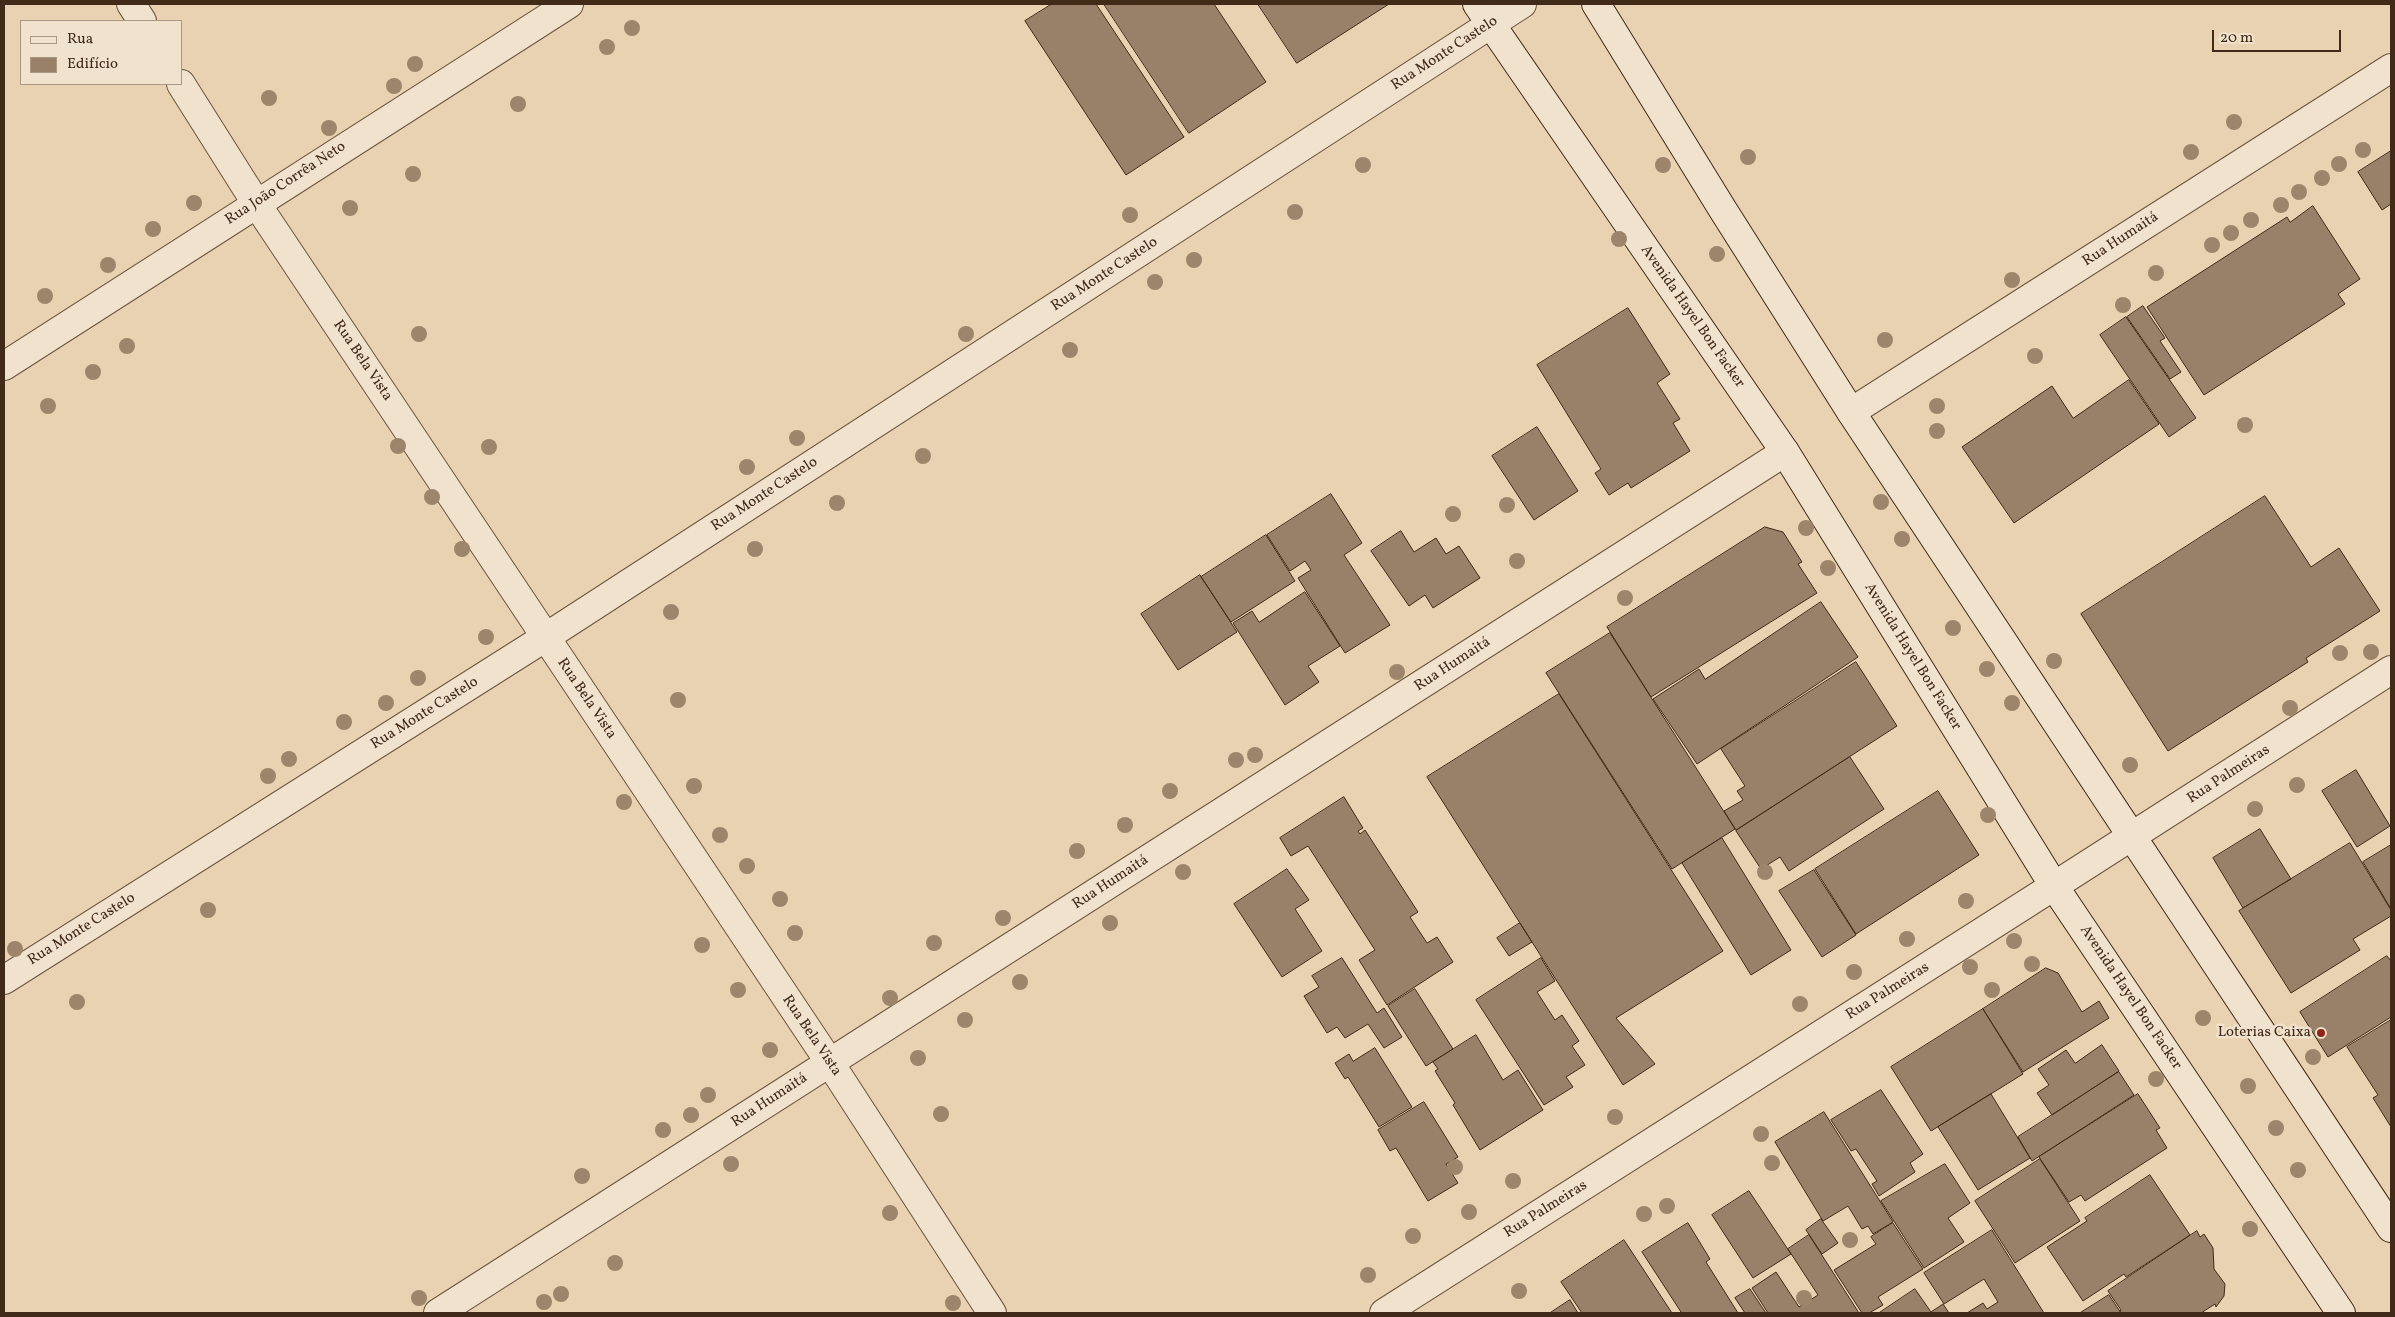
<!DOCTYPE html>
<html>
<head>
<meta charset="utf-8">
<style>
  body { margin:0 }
  #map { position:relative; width:2395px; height:1317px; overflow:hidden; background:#e8d2b1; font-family:Vollkorn,serif }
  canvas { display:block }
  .frame { position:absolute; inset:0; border:5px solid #412a18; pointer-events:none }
  .legend { position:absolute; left:20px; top:20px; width:162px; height:65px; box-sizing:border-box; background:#f0e2cc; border:1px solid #aa9884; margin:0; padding:6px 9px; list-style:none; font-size:15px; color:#412a18 }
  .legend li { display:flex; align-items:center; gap:10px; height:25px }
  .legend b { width:25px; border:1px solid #aa9884 }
  .scale { position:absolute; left:2212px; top:30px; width:129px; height:22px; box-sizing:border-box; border:2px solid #412a18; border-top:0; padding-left:6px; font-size:15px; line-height:18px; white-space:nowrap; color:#412a18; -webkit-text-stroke:4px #f0e2cc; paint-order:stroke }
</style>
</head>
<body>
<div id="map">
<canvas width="2395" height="1317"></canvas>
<div class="frame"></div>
<ul class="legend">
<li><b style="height:6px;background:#f0e2cc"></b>Rua</li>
<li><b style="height:14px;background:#988168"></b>Edifício</li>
</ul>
<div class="scale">20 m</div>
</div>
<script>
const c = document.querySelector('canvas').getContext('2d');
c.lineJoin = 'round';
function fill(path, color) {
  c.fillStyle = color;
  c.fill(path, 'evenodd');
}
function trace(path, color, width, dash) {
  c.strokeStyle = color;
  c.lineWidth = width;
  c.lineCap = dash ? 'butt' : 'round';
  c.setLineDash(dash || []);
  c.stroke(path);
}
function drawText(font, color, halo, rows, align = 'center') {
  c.font = font + ' Vollkorn,serif';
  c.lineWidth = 5;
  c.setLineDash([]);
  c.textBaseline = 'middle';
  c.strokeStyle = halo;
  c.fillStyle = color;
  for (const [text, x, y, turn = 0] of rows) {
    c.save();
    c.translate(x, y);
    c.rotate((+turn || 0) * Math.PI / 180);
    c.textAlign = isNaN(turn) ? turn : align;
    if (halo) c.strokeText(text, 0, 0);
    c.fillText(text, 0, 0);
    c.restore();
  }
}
const building = new Path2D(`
  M1052,4H1096L1184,137L1126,175L1025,21Z
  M1104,4H1214L1266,82L1189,133Z
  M1258,4H1389L1297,63Z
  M2391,151V204L2382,210L2358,172Z
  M2313,206L2360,279L2338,294L2345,304L2204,395L2147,307L2287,217L2290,222Z
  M2143,306L2165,338L2160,341L2181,372L2170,379L2127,317Z
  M1628,308L1670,374L1657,383L1680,419L1673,423L1690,451L1631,488L1628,483L1609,495L1595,473L1601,469L1537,365Z
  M2126,317L2196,418L2169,437L2100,335Z
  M2129,380L2159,424L2014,523L1962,447L2052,386L2073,418Z
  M1537,427L1578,491L1534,520L1492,456Z
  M1331,494L1362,543L1344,555L1390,625L1345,653L1298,578L1311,570L1305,561L1290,571L1267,535Z
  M2265,496L2311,567L2339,548L2380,611L2306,658L2308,662L2168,751L2081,614Z
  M1765,527L1783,532L1802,562L1798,564L1817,593L1651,697L1607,627Z
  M1401,531L1414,552L1436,538L1446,554L1459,546L1480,578L1433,608L1425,595L1409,606L1371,551Z
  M1266,535L1295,581L1231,622L1201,577Z
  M1200,575L1237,632L1178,670L1141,614Z
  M1305,592L1340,646L1308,666L1319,682L1285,705L1233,623L1252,611L1259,622Z
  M1821,602L1858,657L1697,764L1653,699L1699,669L1705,679Z
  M1610,633L1735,829L1672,869L1546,673Z
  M1856,662L1897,726L1736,830L1724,811L1743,800L1737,791L1745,786L1721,749Z
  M1559,694L1723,951L1616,1018L1655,1064L1623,1085L1427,777Z
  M1850,757L1884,809L1789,871L1780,857L1761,869L1736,831Z
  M2356,770L2390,826L2357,847L2322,791Z
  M1938,791L1979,855L1856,934L1815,869Z
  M1344,797L1363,828L1358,831L1360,834L1365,830L1418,912L1410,917L1427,943L1437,937L1453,962L1387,1005L1359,960L1375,950L1308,846L1291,856L1280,838Z
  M2260,829L2291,879L2243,908L2213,858Z
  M1722,838L1791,950L1751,975L1682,863Z
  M2350,843L2391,910V916L2353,939L2360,950L2291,993L2239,911Z
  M2391,845V909L2363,862Z
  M1287,869L1309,900L1295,909L1322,951L1282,977L1234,904Z
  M1814,870L1856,935L1822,957L1779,891Z
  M1520,923L1532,942L1509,956L1497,938Z
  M2387,956L2391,961V1017L2328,1057L2300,1012Z
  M1342,958L1377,1013L1384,1008L1402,1037L1384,1048L1368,1024L1345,1038L1337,1027L1327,1033L1304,996L1319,987L1312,976Z
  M1541,958L1555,981L1537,992L1555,1020L1562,1015L1579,1041L1572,1046L1585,1065L1566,1077L1573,1087L1544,1105L1476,1000Z
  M2046,968L2058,973L2082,1012L2099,1001L2109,1018L2023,1072L1983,1009Z
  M1415,989L1453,1049L1426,1066L1388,1006Z
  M1983,1009L2023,1074L1931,1131L1891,1067Z
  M2391,1020V1127L2373,1098L2378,1095L2347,1047Z
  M1476,1035L1503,1080L1518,1070L1543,1110L1480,1150L1453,1105L1455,1103L1435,1071L1438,1069L1433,1062Z
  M2102,1045L2119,1071L2052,1115L2037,1093L2049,1085L2038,1069L2066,1050L2075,1063Z
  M1375,1048L1412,1107L1379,1127L1348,1077L1345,1079L1335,1063L1349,1054L1353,1061Z
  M2119,1072L2134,1095L2032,1161L2018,1137Z
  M1881,1090L1923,1154L1910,1163L1915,1172L1879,1196L1872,1184L1877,1181L1856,1149L1851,1151L1831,1120Z
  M1991,1094L2030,1158L1978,1190L1938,1127Z
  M2138,1094L2160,1128L2156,1130L2167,1148L2085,1201L2081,1195L2069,1202L2039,1157Z
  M1424,1102L1458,1157L1446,1164L1458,1183L1428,1201L1396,1148L1390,1151L1378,1130Z
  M1824,1112L1893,1222L1873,1234L1868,1226L1862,1229L1848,1206L1823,1221L1775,1142Z
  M2040,1159L2080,1221L2015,1263L1975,1201Z
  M1945,1164L1970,1203L1948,1218L1964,1242L1924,1268L1881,1201Z
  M2150,1175L2190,1235L2126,1277L2124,1274L2083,1301L2047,1247L2087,1221L2085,1218Z
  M1749,1191L1791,1254L1753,1278L1712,1215Z
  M1821,1219L1838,1243L1822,1254L1806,1230Z
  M1688,1223L1710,1259L1706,1262L1738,1313H1679L1681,1312L1642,1252Z
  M1893,1223L1923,1269L1878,1297L1883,1305L1869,1313H1862L1834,1270L1876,1244L1871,1237Z
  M1992,1230L2044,1313H1967L1983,1303L1987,1309L1998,1302L1984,1279L1944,1304L1924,1273Z
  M2197,1231L2200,1237L2204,1234L2213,1248L2214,1269L2225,1284L2224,1296L2216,1307L2215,1304L2201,1313H2119L2121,1310L2108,1291Z
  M1809,1235L1859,1313H1768L1752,1288L1776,1272L1799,1307L1818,1295L1788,1249Z
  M1624,1240L1672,1313H1582L1561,1282Z
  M1750,1289L1766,1313H1745L1735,1298Z
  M1915,1289L1931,1312L1943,1304L1949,1313H1879Z
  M2109,1295L2121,1313H2080Z
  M1570,1300L1578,1313H1550Z`);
fill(building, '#988168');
trace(building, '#412a18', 1);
const minor = new Path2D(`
  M131,4L142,21
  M181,84L256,203L830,1063L992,1313
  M4,366L569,4
  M1851,412L2391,68
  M4,980L546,637L1522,4
  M438,1313L1785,452
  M1384,1313L2054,886`);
const tertiary = new Path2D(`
  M2054,886L2391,670`);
const secondary = new Path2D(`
  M1477,4L1785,452L2054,886L2341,1313
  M1596,4L1723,210L1851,412L2391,1228`);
trace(minor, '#6b543e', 30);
trace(tertiary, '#6b543e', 30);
trace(secondary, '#412a18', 30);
trace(minor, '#f0e2cc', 28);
trace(tertiary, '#f0e2cc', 28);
trace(secondary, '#f0e2cc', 28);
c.fillStyle = '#9c856b';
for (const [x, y] of [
  [632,28],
  [607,47],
  [415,64],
  [394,86],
  [269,98],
  [518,104],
  [2234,122],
  [329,128],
  [2363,150],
  [2191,152],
  [1748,157],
  [2339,164],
  [1363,165],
  [1663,165],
  [413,174],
  [2322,178],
  [2299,192],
  [194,203],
  [2281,205],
  [350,208],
  [1295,212],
  [1130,215],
  [2251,220],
  [153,229],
  [2231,233],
  [1619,239],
  [2212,245],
  [1717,254],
  [1194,260],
  [108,265],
  [2156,273],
  [2012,280],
  [1155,282],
  [45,296],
  [2123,305],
  [419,334],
  [966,334],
  [1885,340],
  [127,346],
  [1070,350],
  [2035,356],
  [93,372],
  [48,406],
  [1937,406],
  [2245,425],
  [1937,431],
  [797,438],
  [398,446],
  [489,447],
  [923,456],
  [747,467],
  [432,497],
  [1881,502],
  [837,503],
  [1507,505],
  [1453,514],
  [1806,528],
  [1902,539],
  [462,549],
  [755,549],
  [1517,561],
  [1828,568],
  [1625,598],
  [671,612],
  [1953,628],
  [486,637],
  [2371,652],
  [2340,653],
  [2054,661],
  [1987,669],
  [1397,672],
  [418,678],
  [678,700],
  [386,703],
  [2012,703],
  [2290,708],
  [344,722],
  [1255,755],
  [289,759],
  [1236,760],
  [2130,765],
  [268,776],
  [2297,785],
  [694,786],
  [1170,791],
  [624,802],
  [2255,809],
  [1988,815],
  [1125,825],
  [720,835],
  [1077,851],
  [747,866],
  [1183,872],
  [1765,872],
  [780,899],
  [1966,901],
  [208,910],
  [1003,918],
  [1110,923],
  [795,933],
  [1907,939],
  [2014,941],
  [934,943],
  [702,945],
  [15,949],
  [2032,964],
  [1970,967],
  [1854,972],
  [1020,982],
  [738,990],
  [1992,990],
  [890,998],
  [77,1002],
  [1800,1004],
  [2203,1018],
  [965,1020],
  [770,1050],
  [2313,1057],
  [918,1058],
  [2156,1079],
  [2248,1086],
  [708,1095],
  [941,1114],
  [691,1115],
  [1615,1117],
  [2276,1128],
  [663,1130],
  [1761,1134],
  [1772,1163],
  [731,1164],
  [1455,1167],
  [2298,1170],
  [582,1176],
  [1513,1181],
  [1667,1206],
  [1469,1212],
  [890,1213],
  [1644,1214],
  [2250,1229],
  [1413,1236],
  [1850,1240],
  [615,1263],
  [1368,1275],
  [1519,1291],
  [561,1294],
  [419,1298],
  [1804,1298],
  [544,1302],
  [953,1303]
]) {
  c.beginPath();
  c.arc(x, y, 8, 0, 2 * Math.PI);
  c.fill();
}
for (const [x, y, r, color] of [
  [2321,1033,5,"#8f2418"]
]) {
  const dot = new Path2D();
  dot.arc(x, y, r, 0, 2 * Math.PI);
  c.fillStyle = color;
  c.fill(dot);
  trace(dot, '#f0e2cc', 2);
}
drawText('15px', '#412a18', '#f0e2cc', [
  ["Rua Monte Castelo",1445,54,-33],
  ["Rua João Corrêa Neto",286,184,-33],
  ["Rua Humaitá",2121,240,-33],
  ["Rua Monte Castelo",1105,275,-33],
  ["Avenida Hayel Bon Facker",1692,317,55],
  ["Rua Bela Vista",362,361,56],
  ["Rua Monte Castelo",765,495,-33],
  ["Avenida Hayel Bon Facker",1912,657,58],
  ["Rua Humaitá",1453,665,-33],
  ["Rua Bela Vista",586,699,56],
  ["Rua Monte Castelo",425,714,-32],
  ["Rua Palmeiras",2229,775,-33],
  ["Rua Humaitá",1111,883,-33],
  ["Rua Monte Castelo",82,930,-32],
  ["Rua Palmeiras",1888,992,-32],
  ["Avenida Hayel Bon Facker",2130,998,56],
  ["Rua Bela Vista",811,1036,56],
  ["Rua Humaitá",770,1101,-33],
  ["Rua Palmeiras",1546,1210,-32]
]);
drawText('15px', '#412a18', '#f0e2cc', [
  ["Loterias Caixa",2311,1033]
], 'right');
</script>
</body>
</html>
